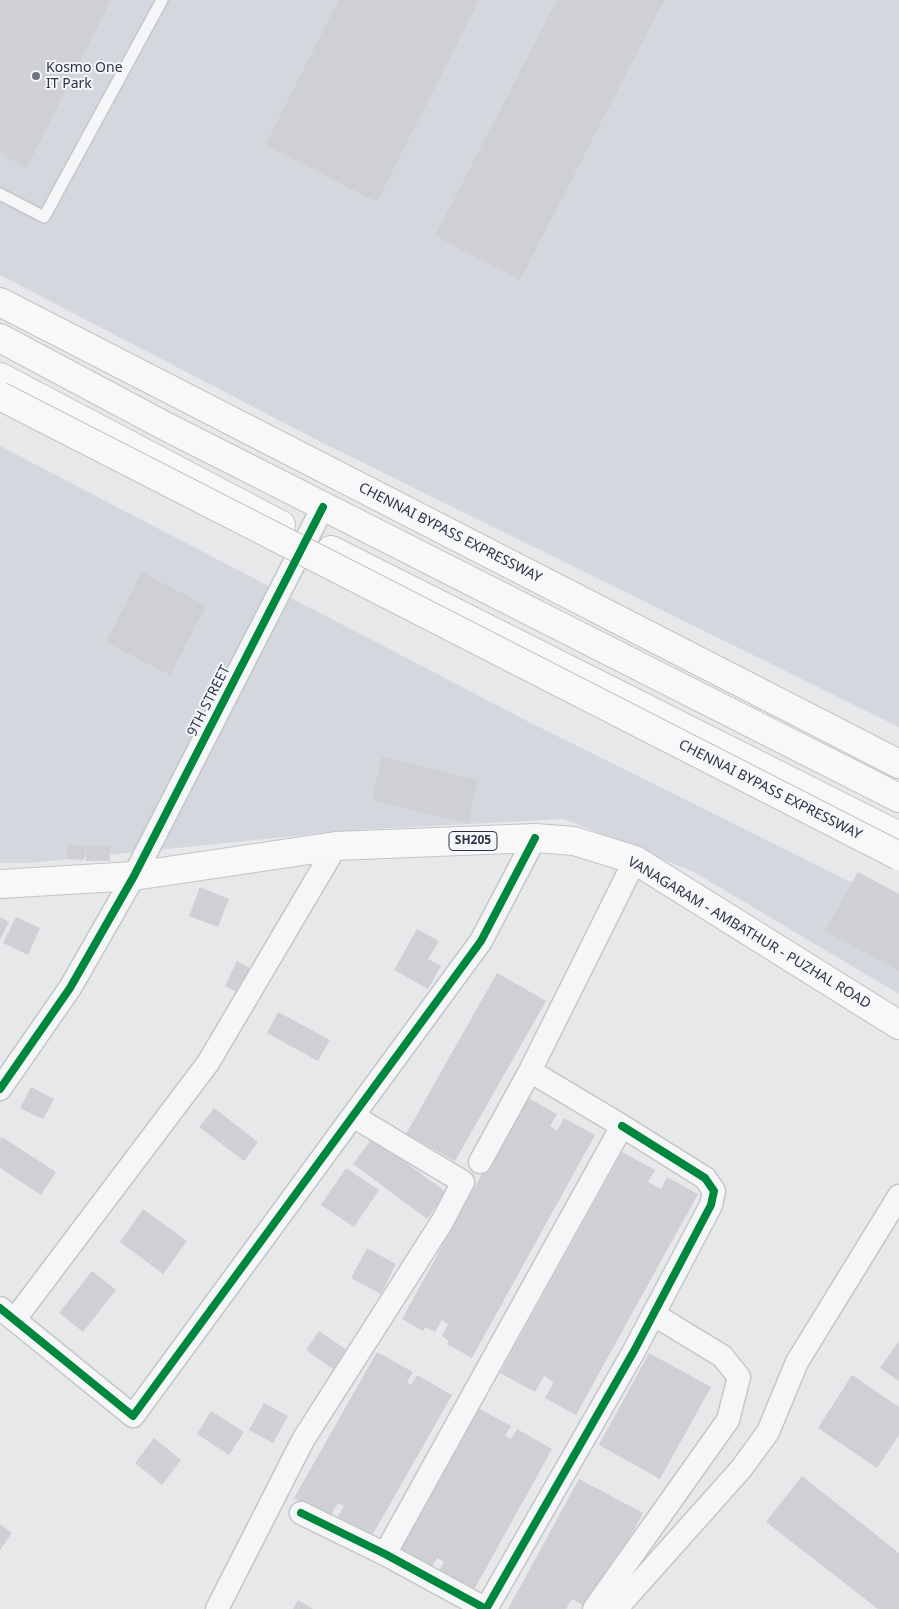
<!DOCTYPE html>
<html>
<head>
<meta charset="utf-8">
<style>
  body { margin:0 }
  canvas { display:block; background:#e6e8ea }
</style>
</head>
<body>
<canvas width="899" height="1609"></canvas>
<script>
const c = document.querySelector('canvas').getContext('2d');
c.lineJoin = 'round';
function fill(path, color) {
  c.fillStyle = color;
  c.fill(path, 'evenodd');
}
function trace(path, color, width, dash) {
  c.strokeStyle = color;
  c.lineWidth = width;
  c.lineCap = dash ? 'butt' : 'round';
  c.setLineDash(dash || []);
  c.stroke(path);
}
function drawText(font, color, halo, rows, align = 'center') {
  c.font = font + ' "Noto Sans",sans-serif';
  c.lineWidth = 4;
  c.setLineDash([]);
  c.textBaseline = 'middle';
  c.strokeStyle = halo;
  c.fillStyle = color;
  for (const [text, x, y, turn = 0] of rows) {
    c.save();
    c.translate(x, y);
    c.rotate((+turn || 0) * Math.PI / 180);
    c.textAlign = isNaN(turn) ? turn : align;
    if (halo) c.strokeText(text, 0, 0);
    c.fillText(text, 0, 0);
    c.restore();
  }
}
fill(new Path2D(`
  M0,0H899V727L317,440L0,275Z
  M0,446L531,723L899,906V994L694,872L564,819L353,830L29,863H0Z`), '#d4d7dd');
fill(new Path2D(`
  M0,0H111L26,169L0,152Z
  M339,0H479L377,202L265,145Z
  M557,0H664L520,280L435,236Z
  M142,572L206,606L170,675L106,642Z
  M382,757L478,780L468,823L372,800Z
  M67,844L85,846L84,860L66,859Z
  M87,846H110V861H86Z
  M858,872L899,894V971L825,931Z
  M200,887L229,899L218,927L189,916Z
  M0,917L9,922L0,940Z
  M16,917L40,928L28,955L3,943Z
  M417,929L439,941L428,959L441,966L428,989L394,970Z
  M237,961L259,973L246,997L225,986Z
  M497,973L546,1001L455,1161L406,1134Z
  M278,1012L330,1040L318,1061L267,1033Z
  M31,1087L54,1099L43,1119L20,1108Z
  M525,1096L557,1114L550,1126L557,1131L564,1118L595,1135L472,1358L447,1344L449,1341L442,1336L448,1324L442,1320L435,1332L425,1327L423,1331L402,1319Z
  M214,1108L258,1142L244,1161L199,1127Z
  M2,1137L56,1172L41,1195L0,1168V1140Z
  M372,1138L446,1192L427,1219L353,1164Z
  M622,1152L655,1170L648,1182L661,1189L667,1177L698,1194L576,1415L545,1398L554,1382L544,1376L535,1392L500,1373Z
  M346,1168L379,1190L354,1227L321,1205Z
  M143,1209L187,1241L163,1274L120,1242Z
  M367,1248L396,1264L381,1294L351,1278Z
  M92,1271L116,1290L83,1332L59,1313Z
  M319,1331L350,1352L337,1372L306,1350Z
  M899,1341V1381L880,1368Z
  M377,1352L413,1372L407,1382L411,1385L417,1375L452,1395L369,1541L337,1518L344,1506L338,1503L331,1515L324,1510L322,1514L294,1498Z
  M649,1353L711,1387L660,1479L599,1445Z
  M852,1375L899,1407V1435L877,1468L818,1428Z
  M264,1403L288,1416L273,1443L249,1430Z
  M478,1408L511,1426L505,1436L511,1439L517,1429L552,1449L470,1597L438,1573L444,1562L437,1558L431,1569L396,1556Z
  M211,1411L244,1432L229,1455L197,1434Z
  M154,1438L181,1460L162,1485L135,1463Z
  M802,1476L899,1553V1609H878L766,1522Z
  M579,1479L643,1513L590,1609L572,1599L566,1609H508Z
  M0,1524L12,1533L0,1550Z
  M298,1600L313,1609H293Z`), '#ced0d3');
const lane = new Path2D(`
  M0,194L44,217L162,0`);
const street = new Path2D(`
  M0,1089L70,988L134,876L323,507
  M480,1162L530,1071L635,860
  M0,1308L133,1416L481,941L535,838
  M15,1319L208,1063L336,846
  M301,1513L385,1554L486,1609L634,1351L711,1205L714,1191L705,1178L622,1126
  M385,1554L622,1126L530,1071
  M217,1609L303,1440L442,1222L463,1182L353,1116
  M594,1609L728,1420L739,1377L722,1356L653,1314
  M616,1609L741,1469L768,1432L797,1362L899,1196`);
const primary = new Path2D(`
  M0,338L165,426L899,798
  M0,377L281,525
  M331,550L899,836
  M0,884L134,876L336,846L535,838L574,841L635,860L899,1025`);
const highway = new Path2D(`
  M0,302L899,764`);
trace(lane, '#c4c6c8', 14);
trace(street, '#c4c6c8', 25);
trace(primary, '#c2c5c8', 30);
trace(highway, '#b8bbbf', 30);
trace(lane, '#f5f6f7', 11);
trace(street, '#f5f6f7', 22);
trace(primary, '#f8f8f8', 28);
trace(highway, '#f8f8f8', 28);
const highwayBridge = new Path2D(`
  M0,396L899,856`);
trace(highwayBridge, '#b8bbbf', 30, []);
trace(highwayBridge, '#f8f8f8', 28);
trace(new Path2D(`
  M0,1089L70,988L134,876L323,507
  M0,1308L133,1416L481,941L535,838
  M301,1513L385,1554L486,1609L634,1351L711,1205L714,1191L705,1178L622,1126`), '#00873e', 8);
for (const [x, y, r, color] of [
  [36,76,5,"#6c737f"]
]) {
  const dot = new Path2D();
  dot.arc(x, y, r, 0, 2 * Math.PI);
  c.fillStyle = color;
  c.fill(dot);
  trace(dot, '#f4f6f9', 2);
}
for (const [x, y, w] of [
  [473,841,48]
]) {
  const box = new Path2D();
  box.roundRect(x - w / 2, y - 9.5, w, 19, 4);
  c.fillStyle = '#f4f6f9';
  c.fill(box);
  trace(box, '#2b3445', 1);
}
drawText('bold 12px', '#2b3445', null, [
  ["SH205",473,841]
]);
drawText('14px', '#2b3445', '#f4f6f9', [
  ["Kosmo One",46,68],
  ["IT Park",46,84]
], 'left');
drawText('14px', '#2b3445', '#f4f6f9', [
  ["CHENNAI BYPASS EXPRESSWAY",450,533,27],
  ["9TH STREET",209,701,-63],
  ["CHENNAI BYPASS EXPRESSWAY",770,790,27],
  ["VANAGARAM - AMBATHUR - PUZHAL ROAD",749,933,31]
]);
</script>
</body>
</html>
